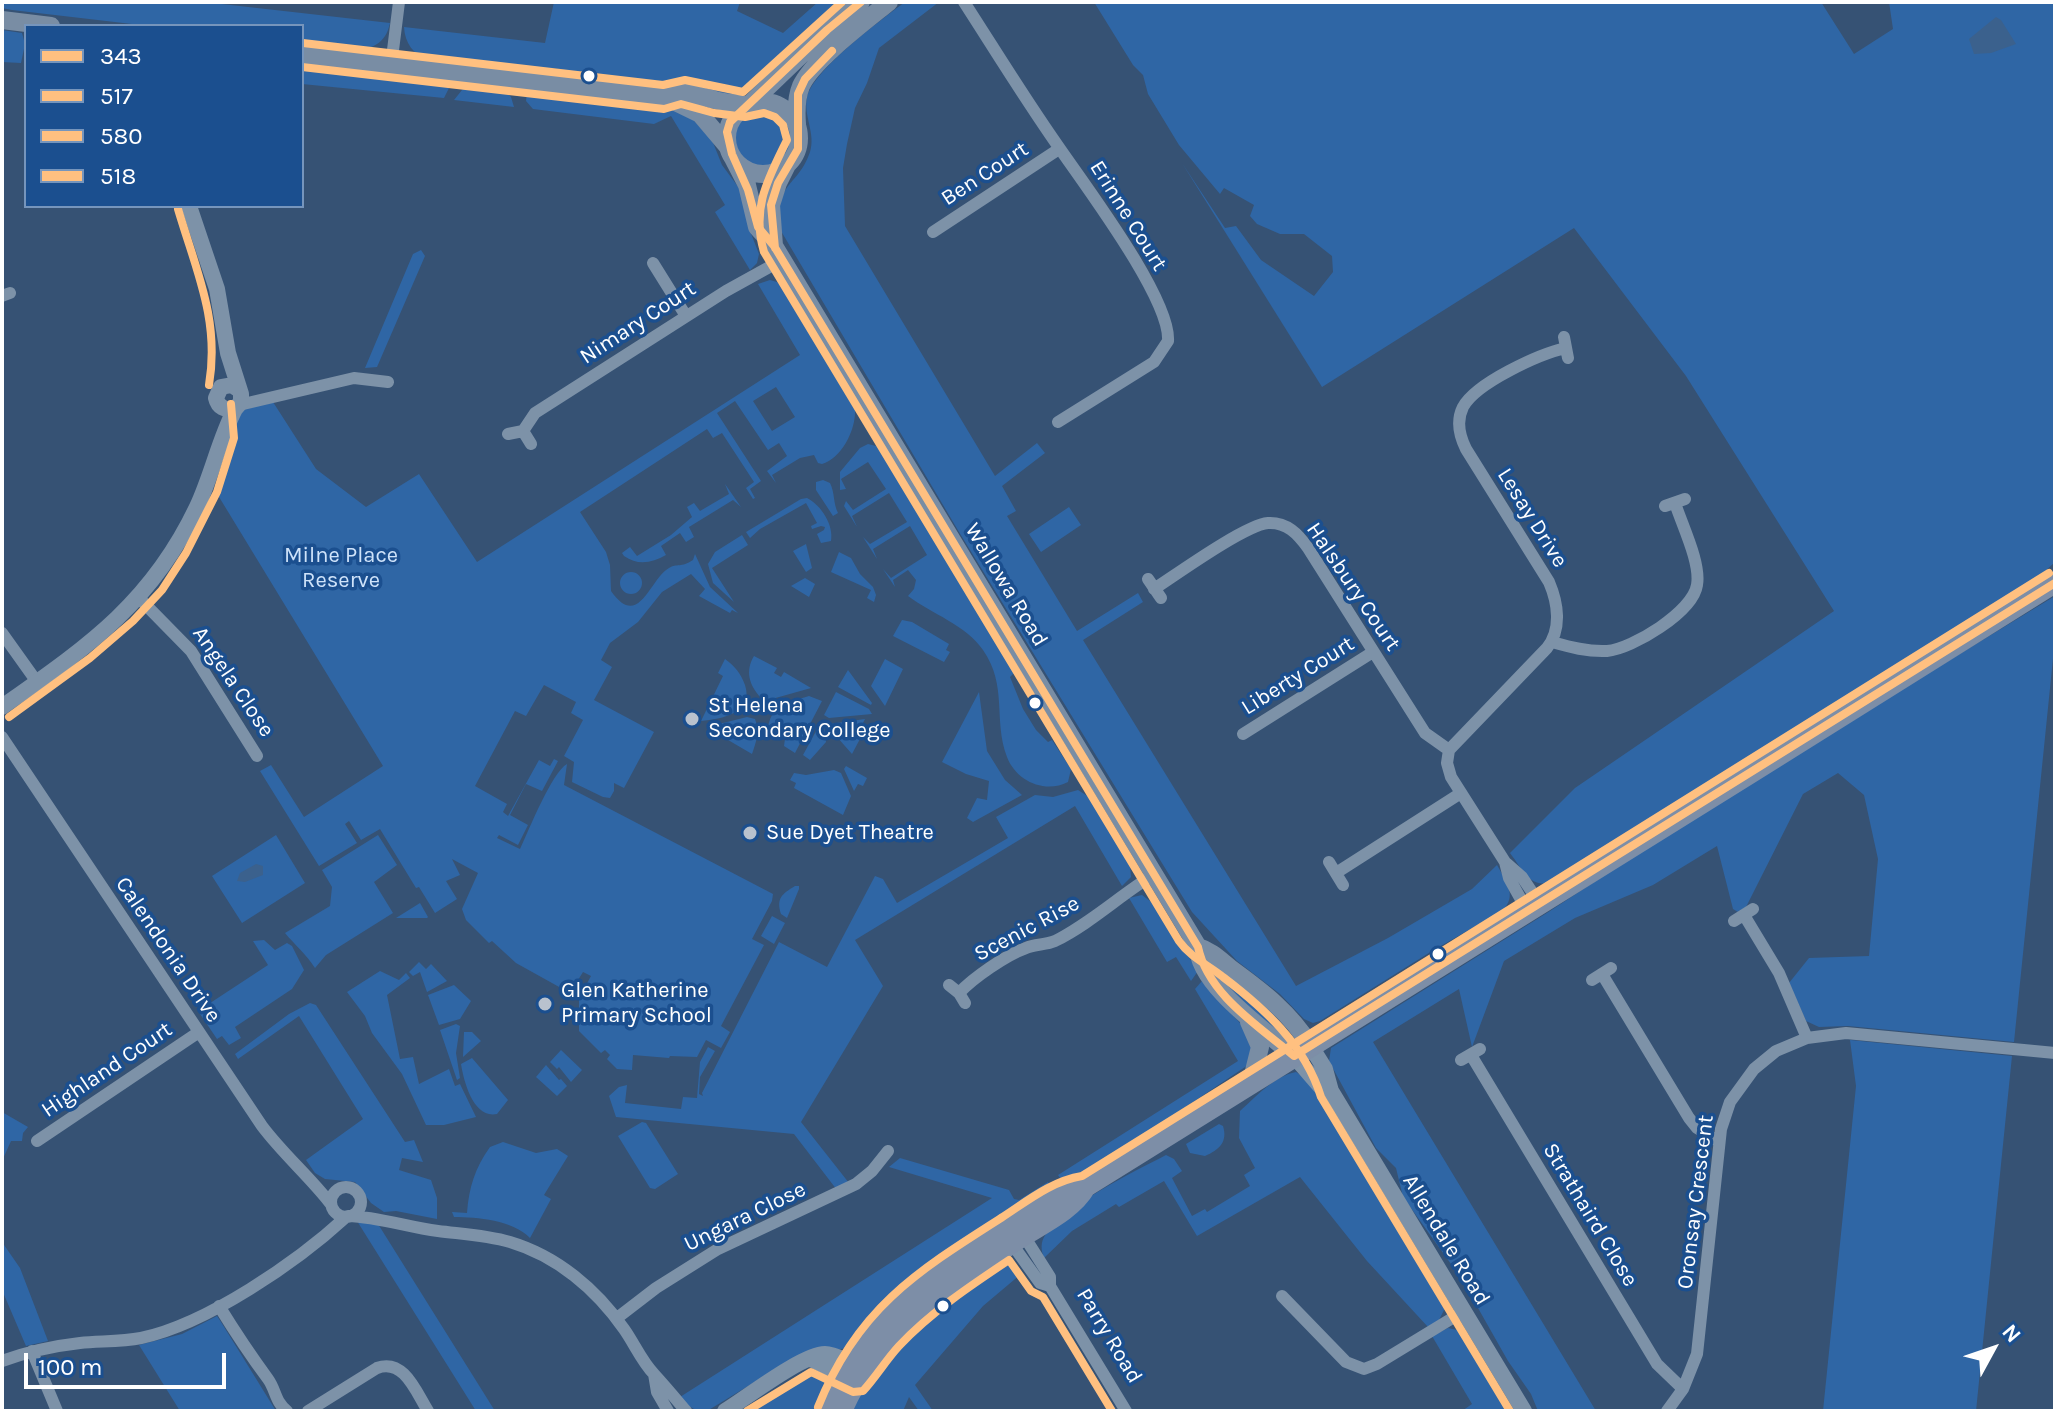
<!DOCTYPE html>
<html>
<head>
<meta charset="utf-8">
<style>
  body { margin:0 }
  #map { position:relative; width:2057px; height:1413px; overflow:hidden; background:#365274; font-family:Karla,sans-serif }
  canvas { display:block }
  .frame { position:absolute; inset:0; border:4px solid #fff; pointer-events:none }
  .legend { position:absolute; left:24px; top:24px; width:280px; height:184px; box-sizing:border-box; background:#1b4f8f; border:2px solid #7695bc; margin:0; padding:10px 14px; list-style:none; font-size:24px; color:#fff }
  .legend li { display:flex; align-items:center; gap:16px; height:40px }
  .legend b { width:40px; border:2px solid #7695bc }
  .north { position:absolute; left:1953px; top:1309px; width:80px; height:80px; -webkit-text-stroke:6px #1b4f8f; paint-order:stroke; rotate:50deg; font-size:22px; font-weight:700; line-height:32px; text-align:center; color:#fff }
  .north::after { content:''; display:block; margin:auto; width:28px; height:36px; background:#fff; clip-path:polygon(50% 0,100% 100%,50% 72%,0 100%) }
  .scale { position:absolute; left:24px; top:1353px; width:202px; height:36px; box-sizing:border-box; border:4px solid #fff; border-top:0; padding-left:10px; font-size:24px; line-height:28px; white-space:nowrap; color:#fff; -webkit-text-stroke:6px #1b4f8f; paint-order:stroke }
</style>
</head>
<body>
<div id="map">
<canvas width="2057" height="1413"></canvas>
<div class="frame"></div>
<ul class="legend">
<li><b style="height:10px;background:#ffc080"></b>343</li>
<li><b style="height:10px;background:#ffc080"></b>517</li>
<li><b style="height:10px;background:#ffc080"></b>580</li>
<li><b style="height:10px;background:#ffc080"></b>518</li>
</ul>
<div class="north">N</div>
<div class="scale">100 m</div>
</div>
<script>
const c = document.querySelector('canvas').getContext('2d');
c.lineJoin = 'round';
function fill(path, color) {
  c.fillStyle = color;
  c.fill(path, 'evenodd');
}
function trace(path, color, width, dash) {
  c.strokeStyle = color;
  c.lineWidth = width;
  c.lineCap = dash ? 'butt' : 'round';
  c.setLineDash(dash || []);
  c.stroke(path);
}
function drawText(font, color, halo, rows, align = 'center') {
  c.font = font + ' Karla,sans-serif';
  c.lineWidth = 7;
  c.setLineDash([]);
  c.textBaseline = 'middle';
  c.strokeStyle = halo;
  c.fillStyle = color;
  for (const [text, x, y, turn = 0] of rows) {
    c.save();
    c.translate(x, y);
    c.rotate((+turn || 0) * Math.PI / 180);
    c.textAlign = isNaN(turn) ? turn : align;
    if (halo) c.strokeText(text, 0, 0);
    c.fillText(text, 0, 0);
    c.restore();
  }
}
fill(new Path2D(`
  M2,2H204L390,23C382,64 332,47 302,44V26H149L12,10L2,8Z
  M554,2H740L737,11L783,33L818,2H837L816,21L793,53L753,89L733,96L654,80L628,81L552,68L532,73L428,61C413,53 405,44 404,27L545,43Z
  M905,2H939L879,48L867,83L855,108L847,144L843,168L845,226L995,476L1037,443L1045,453L1002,486L1016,511L1007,516L1077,631L1138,593L1143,602L1083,640L1296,986L1388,938L1472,889L1497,865C1506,881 1518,896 1502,911L1432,951L1320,1021L1313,1023L1304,1019L1280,994L1237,961L1192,912L959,532L781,231C774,180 797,189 810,152C816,133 803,116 807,97C814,69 881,20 905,2Z
  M1094,2H1821L1854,54L1893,29L1889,2H2055V562L2030,585L1905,668L1556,883C1527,887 1526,874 1510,853L1575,788L1834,611L1686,376L1574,228L1322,387L1182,163L1225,228L1236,226L1261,260L1314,296L1333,272L1332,256L1304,234H1280L1257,224L1250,216L1254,205L1224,188L1220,194L1179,145L1148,94L1143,75L1133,65Z
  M2,30L22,33L25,44L21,63L2,62Z
  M302,66L314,68L451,84L444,98L302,84Z
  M466,85L503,89L511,97L514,107L454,100Z
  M527,92L671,109L687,113L712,140L722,165L742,192L750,231L759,254L757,263L750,270L715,212L725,205L671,116L654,124L533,109L526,101Z
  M735 139a28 28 0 1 1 56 0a28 28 0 1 1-56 0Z
  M421,250L425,256L377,367L365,368L413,254Z
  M770,280L777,282L784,289L855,410C856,430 841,459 822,464L818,463L814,455L800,458L772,475L776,483L767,471L787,456L779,443L768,450L735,401L717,413L761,481L750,489L755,498L753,499L746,488L754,482L722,433L713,438L707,429L580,512L606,552L610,565L611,591C639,631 650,578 669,568C677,563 681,568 693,560L695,554L710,587L738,613L732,610L730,613L699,596L705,589L691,574L662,592L638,622L610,643L601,660L612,667L594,700L654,732L624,788L614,783V791L610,798L603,797L572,782L574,762L564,756L583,720L571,713L576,702L544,685L526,716L515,711L475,786L507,804L503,812L508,816L539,760L550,766L554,759L558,761L542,791L526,784L510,815L528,825L518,845L499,835L497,838L520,849C529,830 552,772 567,764L564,785L773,894L772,901L752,939L764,945L721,1026L730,1032L721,1048L706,1040L697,1057L670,1056L669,1058L633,1055L632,1070L617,1069L607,1059L610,1055L605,1050L601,1053L579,1031V998L591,976L583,972L570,993L516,963L492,941L489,943L466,920L462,909L478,873L452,859L460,875L446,881L457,899L435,913L419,887L416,888L380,829L361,840L349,821L345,824L357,843L319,866L260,771L271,765L304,817L383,766L216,492L229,452L236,417L240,410L273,402L316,469L366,507L419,474L477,562L800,355L758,284ZM776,387L795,417L772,431L753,401Z
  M868,444L876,446L883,454L1008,662L1014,673L1010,677L1023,709L1036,730L1048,742L1052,740L1071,769L1068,782C1045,794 1016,781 1007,757C993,720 1008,686 983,650C966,625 932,614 908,596L914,589L916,580L908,570L893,580L895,587L883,569L891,578L927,555L910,526L873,549L877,559L863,537L870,544L907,522L889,493L852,516L857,527L844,506L846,501L853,510L886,489L868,462L841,479L846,489L840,490V472L860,448Z
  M823,480L830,483C835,493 833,503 838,513L833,516L816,490V482Z
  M725,484L741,507L733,500L689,527L694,537L686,542L680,533L661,546L666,555C652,563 638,566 624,556L622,553L630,547L637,556L671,535L692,517L687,507L694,503L700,511L729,494Z
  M807,498C821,505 834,525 831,541L821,543L817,534L824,530L825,527L821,526L812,529L811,526L817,523L806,503L760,529L750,538L746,532L801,499Z
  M1069,507L1081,525L1041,552L1029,534Z
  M742,535L748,545L712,568L734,602L713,583L708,564L715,552Z
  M806,544L812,568L806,572L793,551Z
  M839,552L851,558L860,574L873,587L876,595L874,602L867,598L871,590L831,572Z
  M620 583a11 11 0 1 1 22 0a11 11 0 1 1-22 0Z
  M805,578L815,584L809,597L791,586Z
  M2055,596V639L2014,1042L1848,1026L1819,1027L1806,1021L1789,983L1809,958L1869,956L1878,859L1864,795L1838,773L1803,794L1746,907L1738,912L1733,909L1717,846L1653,885L1575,918L1504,961L1472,1047L1459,989L1373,1042L1596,1411H1538L1531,1394L1508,1361L1461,1278L1403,1197L1396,1168L1376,1148L1329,1061L1331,1048L1550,911L1713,804Z
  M902,620L912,622L949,644L946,650L950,652L944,662L893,636Z
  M754,656L777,668L774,673L781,677L784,672L811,688L772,699L761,698C749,685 745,671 754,656Z
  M725,659C735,666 741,674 745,685C754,713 722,719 701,721L723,676L718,673Z
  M885,659L903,669L885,706L871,686Z
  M848,670L872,703L871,705L838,687Z
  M836,692L869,709L872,714L829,718L824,715Z
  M979,692L987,751L1005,780L1022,795L973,822L967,818L977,798L987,800L989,781L966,774L942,762Z
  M809,696L822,701L795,753L784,746L785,739L772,735L770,739L767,738C768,706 782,704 809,696Z
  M747,717L755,719C760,731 756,743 752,754L711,730L715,725Z
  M865,719L857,735L861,737L852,754L837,737L830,724Z
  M821,722L824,726L826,742L810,760L803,755Z
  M846,766L867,778L863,786L858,784L854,791L844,769Z
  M834,770L841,773L851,796L843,815L794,788L796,783L790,780L794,773L806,775Z
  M1078,790L1089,797L1130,864L1131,877L1122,886L1075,806L855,940L883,986L801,1122L849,1183L837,1190L794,1134L616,1117L609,1096L619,1087L627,1085L625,1103L681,1109L683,1097L697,1098L700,1062L708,1047L715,1051L700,1077L699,1094L703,1096L702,1093L779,942L827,967L875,876L883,879L897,903L1008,838L996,817L1035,795L1053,797Z
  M276,835L305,883L242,923L212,876Z
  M378,835L397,865L374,882L393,913L326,955L315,968C306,954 295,945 285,933L330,906L332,887L322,870Z
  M795,886H799V889L787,918L781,914C776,898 782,894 795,886Z
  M1142,895L1154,904L1198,971L1191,981L1176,957L1167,962L1129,898Z
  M420,903L428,917L427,918H396Z
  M772,916L785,923L774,944L761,936Z
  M264,940L275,950L287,943L292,946L304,970L292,989L235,1027L241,1038L229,1045L222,1036L217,1039L198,1011L268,965L253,941Z
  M419,962L426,969L431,964L447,981L427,992L420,972L413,976L409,972Z
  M1216,967L1269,1009L1292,1037L1285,1038L1246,1008L1214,969Z
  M380,971L399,980L406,973L410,978L387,995L400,1059L413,1057L419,1084L449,1069L455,1086L460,1084L476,1117L444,1125H426L402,1074L372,1033L365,1016L347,992Z
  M1202,981L1249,1033L1253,1043L1248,1065L1070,1185L1063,1182L1058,1175L1238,1061L1195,989Z
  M454,985L471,1001L460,1019L439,1025L428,995Z
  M310,1003L316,1005L405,1142L414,1140L423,1162L402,1158L399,1170L431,1180L437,1198V1219L396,1211L384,1212L371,1203L355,1182L325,1179L315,1173L306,1160L363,1119L299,1016L238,1059L235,1054L289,1014Z
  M456,1024L460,1026L456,1053L460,1078L457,1080L440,1030Z
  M464,1032H472L481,1041L463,1057Z
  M1850,1040L2012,1056L1976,1411H1823L1856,1086Z
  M561,1050L582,1070L571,1082L559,1067L557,1069L550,1062Z
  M472,1058L508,1100L497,1114C474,1119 464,1083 461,1064Z
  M546,1065L559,1080L561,1079L567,1086L557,1096L536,1077Z
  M1296,1072L1306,1079L1337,1121L1439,1285L1446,1306L1439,1320L1428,1327L1367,1261L1300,1177L1197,1236L1164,1181L1119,1207L1116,1204L1072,1231L1044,1258C1041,1250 1040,1242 1046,1234C1070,1202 1130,1174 1166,1155L1174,1159L1182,1171L1172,1178L1192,1216L1205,1209L1207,1212L1250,1186L1244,1175L1255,1168L1239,1138L1240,1111C1256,1097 1274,1076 1296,1072Z
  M2,1112L28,1127L23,1133L22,1141H11L2,1161Z
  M642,1122L646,1123L678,1174L655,1189L650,1188L618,1136Z
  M1219,1124L1223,1126C1228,1142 1219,1150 1205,1156L1190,1153L1186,1144Z
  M503,1142L536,1153L557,1149L568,1156L544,1195L551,1199L530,1238C513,1220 477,1217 454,1217L452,1212L467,1213C469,1187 475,1168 490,1147Z
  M900,1158L1009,1190L1014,1199L1019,1200L1048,1182L1052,1189L903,1288L877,1311L858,1339L848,1348L799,1355L707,1411C693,1411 689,1407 680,1397L992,1198L889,1167Z
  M357,1221L378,1224L495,1411H476Z
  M2,1242L20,1268L48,1341L26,1346L2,1290Z
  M1003,1260L1011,1263L1021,1274L983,1306L915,1385L933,1411H919L909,1397L903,1411H852C857,1400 862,1388 869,1378C900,1332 953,1302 995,1267L994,1261Z
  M217,1316L221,1322L276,1411H180L139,1345L182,1334Z
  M1448,1328L1462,1331L1470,1339L1510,1411H1462L1472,1404L1432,1336Z
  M815,1369L825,1373L830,1381L824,1411H742L803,1372Z`), '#2f66a5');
fill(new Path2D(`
  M1996,17L2001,20L2016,44L1991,53L1974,54L1969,39Z
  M256,864L263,866V875L245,882L237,881L240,873Z`), '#3b618d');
trace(new Path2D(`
  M964,2C995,50 1025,99 1058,146C1084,184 1171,299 1168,341L1154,362L1058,422
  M391,66L399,2
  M933,232L1059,149
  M653,263L686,316
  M2,296L10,293
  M1564,337L1568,358
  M239,405L354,378L388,382
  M523,431L535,413L726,291L782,260
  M508,434L523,431L531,444
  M1665,506L1685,499
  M1148,579L1161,598
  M1154,589C1177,574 1245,525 1268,523C1287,522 1298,534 1308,548L1425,733L1449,750
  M139,598L191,651L257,756
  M2,633L37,682
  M1552,642C1570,647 1588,652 1607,651C1632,649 1693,612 1697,585C1701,563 1682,525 1675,503
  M1243,734L1373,652
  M2,737L262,1126C283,1154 309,1176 330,1203
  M1329,862L1343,885
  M1505,862L1509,878L1528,912
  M1336,873L1461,793
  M1540,904L1522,877L1505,862L1451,777L1447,763L1449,750L1547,648C1562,629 1558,603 1549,582L1466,449C1459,435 1456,421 1463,407C1476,383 1539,354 1566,348
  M1744,915L1779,973L1807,1038
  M1734,921L1753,909
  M1602,974L1689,1118L1697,1128L1719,1142
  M1592,980L1611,968
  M949,985L959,993L965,1003
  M959,993C973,978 1006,955 1026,948C1035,944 1046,945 1055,941C1091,923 1119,896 1153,875
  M1471,1055L1657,1364L1683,1389
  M1461,1060L1480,1049
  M37,1141L199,1032
  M331 1202a15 15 0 1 1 30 0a15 15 0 1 1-30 0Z
  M348,1216C379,1217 407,1227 438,1231C462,1234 486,1235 510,1242C557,1256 596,1289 624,1329C634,1343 642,1362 654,1374C665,1386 675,1398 686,1411
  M1024,1236L1050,1277V1286L1126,1411
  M1012,1244L1040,1283L1050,1286
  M1282,1296L1346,1362L1364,1369L1377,1364L1464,1311
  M219,1306C235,1332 251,1356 268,1379C276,1390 275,1402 287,1411
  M617,1318L656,1288L718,1249L856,1184L872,1171L888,1151
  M32,1351L57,1411
  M2,1361C27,1352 53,1346 80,1343C100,1341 121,1342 141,1338C207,1324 297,1262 346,1217
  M654,1374L657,1392L668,1411
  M308,1411L377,1368C404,1358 416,1392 428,1411
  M1667,1411L1683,1389L1697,1354L1721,1129L1730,1102L1754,1069L1776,1051L1807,1038L1846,1033L2055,1053`), '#7d92a8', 12);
trace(new Path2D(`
  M189,206L217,289L228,353L241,394V402L235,409C225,411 218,407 216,398L221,387L232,385L238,389
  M2,707C87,647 151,604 197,507C212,475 219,440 235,409
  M1310,1045L1325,1069L1331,1091L1524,1411
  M1294,1056L1320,1086L1331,1091
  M811,1359L842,1374
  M725,1411C746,1398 803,1354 825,1354C833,1354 842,1359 849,1362`), '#7d92a8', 16);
trace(new Path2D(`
  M2,20L51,26
  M302,55L665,97L700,114L728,147
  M665,97C682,86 697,96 715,100C725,103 736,103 747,105
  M727 138a36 36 0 1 1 72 0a36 36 0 1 1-72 0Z
  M751,103L827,30L861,2
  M797,124C796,111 796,98 801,86C812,61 867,20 889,2
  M732,156L747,185L757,227L774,246L1198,947C1198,985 1268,1032 1294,1056
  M774,246L771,205L778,183L787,165
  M1198,947C1212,951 1222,962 1234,971C1264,993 1290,1013 1310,1045
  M1249,1022L1260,1047L1251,1083`), '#798da4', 18);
trace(new Path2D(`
  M829,1411C858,1317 936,1273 1015,1223C1036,1210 1060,1189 1086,1187
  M842,1411C877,1330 949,1286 1019,1239C1042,1224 1072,1211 1086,1187C1408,985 1733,786 2055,583`), '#7d8ea7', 20);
trace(new Path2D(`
  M861,2L827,30L730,122L727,132L732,154L748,190L758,227L774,246L1198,947C1208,995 1259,1026 1294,1056L2055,583
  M775,248L771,205L778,183L798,149V94L805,79L832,51`), '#ffc080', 8);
trace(new Path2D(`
  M302,67L664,109L681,104L714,113L745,117L764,113L775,117L783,125L787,140C768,179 751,208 764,252L1179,941C1190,957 1208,965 1223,977C1265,1009 1305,1045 1321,1097L1510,1411
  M178,209C196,270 220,320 209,385
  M9,717L90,658L133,621L162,590L186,553L217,492L234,438L231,404
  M747,1411L811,1372L853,1392L863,1391C876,1377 886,1360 899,1346C931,1312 970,1286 1009,1260L1031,1291L1043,1297L1112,1411`), '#ffc080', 8);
trace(new Path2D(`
  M818,1407C857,1309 916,1272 1001,1218C1026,1202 1051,1181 1082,1176L2049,573`), '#ffc080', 8);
trace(new Path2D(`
  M303,43L663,85L685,80L743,92L842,2`), '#ffc080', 8);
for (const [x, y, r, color] of [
  [589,76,7,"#fff"],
  [1035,703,7,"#fff"],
  [692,719,8,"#b9c2ce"],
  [750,833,8,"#b9c2ce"],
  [1438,954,7,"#fff"],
  [545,1004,8,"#b9c2ce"],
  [943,1306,7,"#fff"]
]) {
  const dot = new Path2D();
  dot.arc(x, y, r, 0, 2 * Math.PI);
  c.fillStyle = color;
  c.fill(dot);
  trace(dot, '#1b4f8f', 3);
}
drawText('22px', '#fff', '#1b4f8f', [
  ["Ben Court",985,174,-33],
  ["Erinne Court",1128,216,58],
  ["Nimary Court",638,323,-33],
  ["Lesay Drive",1532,518,58],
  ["Wallowa Road",1006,585,59],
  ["Halsbury Court",1353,587,56],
  ["Liberty Court",1298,676,-32],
  ["Angela Close",233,682,56],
  ["Scenic Rise",1027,929,-28],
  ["Calendonia Drive",168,950,56],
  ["Highland Court",107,1070,-34],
  ["Oronsay Crescent",1696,1202,-83],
  ["Strathaird Close",1590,1215,59],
  ["Ungara Close",745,1217,-26],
  ["Allendale Road",1446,1240,59],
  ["Parry Road",1109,1336,59]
]);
drawText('22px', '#cfe3fa', '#1b4f8f', [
  ["Milne Place",341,556],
  ["Reserve",341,581]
]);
drawText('22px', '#fff', '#1b4f8f', [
  ["St Helena",708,706],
  ["Secondary College",708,731],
  ["Sue Dyet Theatre",766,833],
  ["Glen Katherine",561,991],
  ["Primary School",561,1016]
], 'left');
</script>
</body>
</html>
